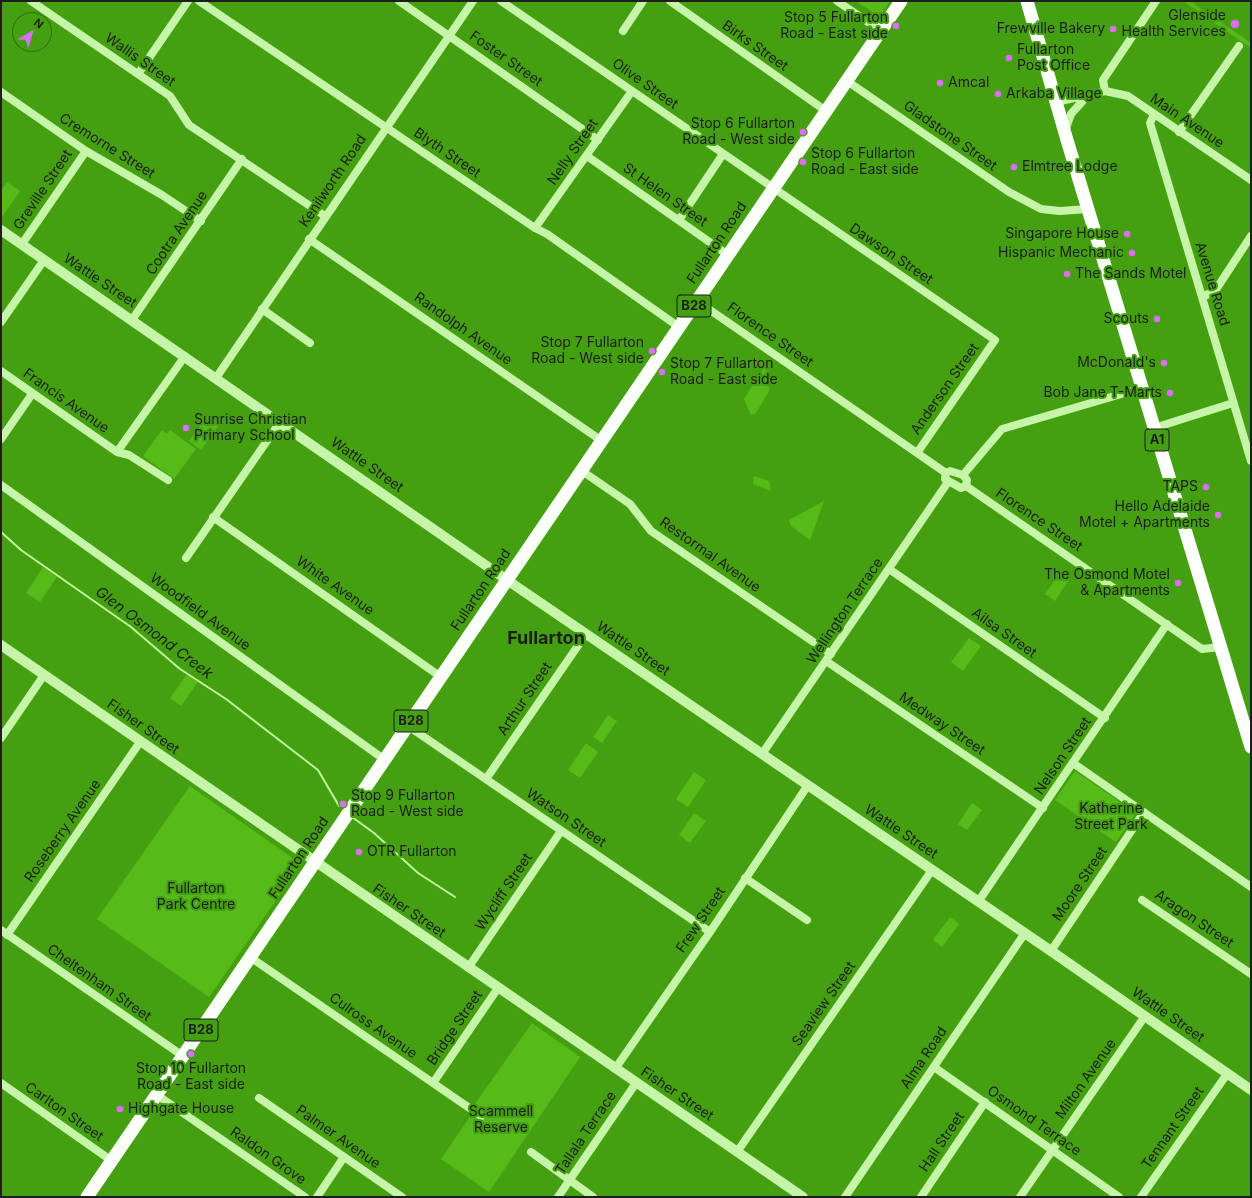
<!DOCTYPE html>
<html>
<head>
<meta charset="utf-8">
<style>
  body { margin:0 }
  #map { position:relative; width:1252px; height:1198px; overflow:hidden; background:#45a011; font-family:Inter,sans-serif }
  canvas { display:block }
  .frame { position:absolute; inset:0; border:2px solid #1d1d1d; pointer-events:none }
  .north { position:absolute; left:12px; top:12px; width:40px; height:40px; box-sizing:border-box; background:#45a011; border:1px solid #356c16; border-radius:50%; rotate:38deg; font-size:11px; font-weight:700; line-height:16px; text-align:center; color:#1d1d1d }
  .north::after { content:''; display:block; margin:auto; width:14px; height:18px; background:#df6dff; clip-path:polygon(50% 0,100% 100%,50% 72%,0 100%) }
</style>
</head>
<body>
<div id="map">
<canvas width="1252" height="1198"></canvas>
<div class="frame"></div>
<div class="north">N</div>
</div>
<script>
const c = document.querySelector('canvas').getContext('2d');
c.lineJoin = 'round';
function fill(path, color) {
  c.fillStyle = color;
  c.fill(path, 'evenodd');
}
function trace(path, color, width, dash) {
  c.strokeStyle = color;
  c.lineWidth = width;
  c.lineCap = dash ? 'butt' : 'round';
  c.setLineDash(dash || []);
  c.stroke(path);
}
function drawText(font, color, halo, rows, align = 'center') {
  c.font = font + ' Inter,sans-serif';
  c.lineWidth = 4;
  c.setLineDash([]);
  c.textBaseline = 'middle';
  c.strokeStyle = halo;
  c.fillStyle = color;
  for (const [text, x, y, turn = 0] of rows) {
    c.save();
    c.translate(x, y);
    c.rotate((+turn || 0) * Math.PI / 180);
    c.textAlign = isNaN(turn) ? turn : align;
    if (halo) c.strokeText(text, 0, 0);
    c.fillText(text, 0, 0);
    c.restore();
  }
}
fill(new Path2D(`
  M856,1H890L879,17Z
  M1183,1H1190L1251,43V48Z
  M7,182L20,191L2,217L1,191Z
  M768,361L769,391L756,413L751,415L744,399Z
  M207,416L219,425L201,450L189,441Z
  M162,430L167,434L170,430L196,449L174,479L143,456Z
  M754,476L769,481L771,491L753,484Z
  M824,501L810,540L791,526L789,520Z
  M43,567L57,577L40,602L26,593Z
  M1061,571L1070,578L1055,601L1045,594Z
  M969,638L981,646L963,671L951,662Z
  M187,674L198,682L181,706L170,698Z
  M608,715L617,721L602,743L593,737Z
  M586,743L598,752L580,778L568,770Z
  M1075,771L1136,813L1116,842L1055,800Z
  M694,772L706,780L688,807L676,799Z
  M190,786L301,864L209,997L97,919Z
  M972,803L982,810L967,830L958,824Z
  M694,813L706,821L690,843L679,835Z
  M950,917L959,924L942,947L933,940Z
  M532,1023L580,1057L489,1192L441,1159L469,1118L472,1108Z`), '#56ba19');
trace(new Path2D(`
  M1,532L21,550L131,627L180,669L226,699L318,770L339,806
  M352,817L374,833L418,873L455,897`), '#bff89b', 2);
trace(new Path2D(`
  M31,1L170,96L189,125L325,216
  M199,1L535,228L547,234L679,327
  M399,1L598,140
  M501,1L995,340L917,453
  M670,1L826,111
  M837,1L881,31
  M1156,1L1103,80L1105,91L1128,96L1251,180
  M623,31L643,1
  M138,74L188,1
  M847,81L1009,192L1041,209L1060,211L1088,209
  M1,92L86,151L162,195L201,221
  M1056,102L1105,91
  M1154,114L1150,123L1251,461
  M1065,131L1071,114L1089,94
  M1179,132L1239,46
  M587,156L728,255
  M679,220L723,154
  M535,228L632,91
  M309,239L602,441
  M22,244L86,151
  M1202,297L1215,291L1251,236
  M697,301L946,473
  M262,309L310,343
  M132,320L242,159
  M1,322L44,260
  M1,371L117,452L129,455L168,480
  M216,378L473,1
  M1154,428L1233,403
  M1,439L32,394
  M117,452L185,356
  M582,471L630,504L651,531L831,654
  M950,471L963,475L967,480L966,486L961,488L945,479L946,473Z
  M963,475L1002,429L1142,388
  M1,485L385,760
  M966,486L1202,649L1220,647
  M213,517L441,677
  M186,558L280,422
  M889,569L1105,718
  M826,661L1043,808
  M408,726L710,932
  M1,738L44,675
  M762,754L948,482
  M1073,763L1251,887
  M486,779L586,634
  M745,878L807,920
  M1142,900L1251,974
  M978,902L1167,624
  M1,930L183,1056
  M7,935L140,742
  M1051,951L1144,812
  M250,957L481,1116
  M468,968L561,831
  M934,1067L1119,1197
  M615,1069L710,932L808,785
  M1,1083L112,1161
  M433,1083L498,988
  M157,1095L305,1197
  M259,1098L402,1197
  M531,1152L593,1197
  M737,1152L932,870
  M317,1197L344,1157
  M558,1197L636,1083
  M845,1197L1025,933
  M921,1197L985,1102
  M1020,1197L1145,1016
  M1141,1197L1227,1074`), '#c6f5a9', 8);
trace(new Path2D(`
  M1,230L507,580L1051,951L1251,1090
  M1,645L803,1197`), '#c6f5a9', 10);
trace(new Path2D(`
  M87,1197L901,1`), '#fafff7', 13);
trace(new Path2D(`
  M1027,1L1067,140L1251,747`), '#fcfffb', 13);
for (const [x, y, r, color] of [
  [1235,24,5,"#df6dff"],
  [896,26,4,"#df6dff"],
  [1113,29,4,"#df6dff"],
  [1009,58,4,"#df6dff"],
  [940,83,4,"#df6dff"],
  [998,94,4,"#df6dff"],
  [803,132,4,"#df6dff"],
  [803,162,4,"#df6dff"],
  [1014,167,4,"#df6dff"],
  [1127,234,4,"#df6dff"],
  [1132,253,4,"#df6dff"],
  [1067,274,4,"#df6dff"],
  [1157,319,4,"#df6dff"],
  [652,351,4,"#df6dff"],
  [1164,363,4,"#df6dff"],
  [662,372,4,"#df6dff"],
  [1170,393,4,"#df6dff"],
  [186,428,4,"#df6dff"],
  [1206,487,4,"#df6dff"],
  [1218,515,4,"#df6dff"],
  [1178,583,4,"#df6dff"],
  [343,804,4,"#df6dff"],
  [359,852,4,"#df6dff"],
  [191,1054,4,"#df6dff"],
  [120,1109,4,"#df6dff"]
]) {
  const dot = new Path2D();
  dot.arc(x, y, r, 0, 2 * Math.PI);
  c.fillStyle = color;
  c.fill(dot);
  trace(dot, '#45a011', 1.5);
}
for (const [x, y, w] of [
  [694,306,34],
  [1157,440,24],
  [411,721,34],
  [201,1030,34]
]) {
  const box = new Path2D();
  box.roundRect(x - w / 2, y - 11, w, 22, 3);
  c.fillStyle = '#45a011';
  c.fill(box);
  trace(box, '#1d1d1d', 1);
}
drawText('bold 13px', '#1d1d1d', null, [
  ["B28",694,306],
  ["A1",1157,440],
  ["B28",411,721],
  ["B28",201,1030]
]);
drawText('14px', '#1d1d1d', '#45a011', [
  ["Glenside",1226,16],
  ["Health Services",1226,32],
  ["Stop 5 Fullarton",888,18],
  ["Road - East side",888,34],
  ["Frewville Bakery",1105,29],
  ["Fullarton",1017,50,"left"],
  ["Post Office",1017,66,"left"],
  ["Amcal",948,83,"left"],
  ["Arkaba Village",1006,94,"left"],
  ["Stop 6 Fullarton",795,124],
  ["Road - West side",795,140],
  ["Stop 6 Fullarton",811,154,"left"],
  ["Road - East side",811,170,"left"],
  ["Elmtree Lodge",1022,167,"left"],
  ["Singapore House",1119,234],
  ["Hispanic Mechanic",1124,253],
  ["The Sands Motel",1075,274,"left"],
  ["Scouts",1149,319],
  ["Stop 7 Fullarton",644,343],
  ["Road - West side",644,359],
  ["McDonald's",1156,363],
  ["Stop 7 Fullarton",670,364,"left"],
  ["Road - East side",670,380,"left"],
  ["Bob Jane T-Marts",1162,393],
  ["Sunrise Christian",194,420,"left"],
  ["Primary School",194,436,"left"],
  ["TAPS",1198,487],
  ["Hello Adelaide",1210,507],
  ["Motel + Apartments",1210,523],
  ["The Osmond Motel",1170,575],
  ["& Apartments",1170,591],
  ["Stop 9 Fullarton",351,796,"left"],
  ["Road - West side",351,812,"left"],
  ["OTR Fullarton",367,852,"left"],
  ["Stop 10 Fullarton",191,1069,"center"],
  ["Road - East side",191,1085,"center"],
  ["Highgate House",128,1109,"left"]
], 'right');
drawText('14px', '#1d1d1d', '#45a011', [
  ["Birks Street",755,46,35],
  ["Foster Street",506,59,35],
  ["Wallis Street",140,60,35],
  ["Olive Street",645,84,35],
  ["Main Avenue",1187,121,34],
  ["Gladstone Street",950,136,35],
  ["Cremorne Street",107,146,32],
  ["Nelly Street",573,152,-55],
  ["Blyth Street",447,153,34],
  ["Kenilworth Road",333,181,-56],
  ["Greville Street",43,190,-56],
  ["St Helen Street",665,195,35],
  ["Cootra Avenue",177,233,-56],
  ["Fullarton Road",717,243,-56],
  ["Dawson Street",891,254,34],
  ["Wattle Street",100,281,34],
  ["Avenue Road",1212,284,73],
  ["Randolph Avenue",463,329,35],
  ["Florence Street",770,335,35],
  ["Anderson Street",945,389,-55],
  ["Francis Avenue",66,401,35],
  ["Wattle Street",367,465,35],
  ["Florence Street",1039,520,34],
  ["Restormal Avenue",710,555,35],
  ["White Avenue",335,586,35],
  ["Fullarton Road",481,590,-56],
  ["Wellington Terrace",845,611,-56],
  ["Woodfield Avenue",200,612,36],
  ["Ailsa Street",1004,633,35],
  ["Wattle Street",633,649,34],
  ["Arthur Street",525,699,-56],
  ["Medway Street",942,724,34],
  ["Fisher Street",143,727,35],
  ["Nelson Street",1063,756,-56],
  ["Watson Street",566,818,34],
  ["Roseberry Avenue",63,831,-55],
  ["Wattle Street",901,832,34],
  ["Fullarton Road",299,858,-56],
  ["Moore Street",1080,884,-56],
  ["Wycliff Street",504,892,-56],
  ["Fisher Street",409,911,34],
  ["Aragon Street",1194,919,34],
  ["Frew Street",701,920,-56],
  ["Cheltenham Street",99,983,35],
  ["Seaview Street",824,1004,-55],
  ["Wattle Street",1168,1015,35],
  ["Culross Avenue",373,1026,35],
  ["Bridge Street",455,1028,-56],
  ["Alma Road",924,1058,-56],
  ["Milton Avenue",1086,1079,-55],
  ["Fisher Street",677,1094,34],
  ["Carlton Street",64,1112,35],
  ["Osmond Terrace",1034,1121,35],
  ["Tennant Street",1173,1128,-55],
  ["Tallala Terrace",586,1133,-56],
  ["Palmer Avenue",338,1137,35],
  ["Hall Street",942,1142,-56],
  ["Raldon Grove",268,1156,35]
]);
drawText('14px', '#1c1d1b', '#45a011', [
  ["Katherine",1111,809],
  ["Street Park",1111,825],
  ["Fullarton",196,889],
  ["Park Centre",196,905],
  ["Scammell",501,1112],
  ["Reserve",501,1128]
]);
drawText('italic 15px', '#1b1d19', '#45a011', [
  ["Glen Osmond Creek",154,633,37]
]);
drawText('bold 18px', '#1d1d1d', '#45a011', [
  ["Fullarton",546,639]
]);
</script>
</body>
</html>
